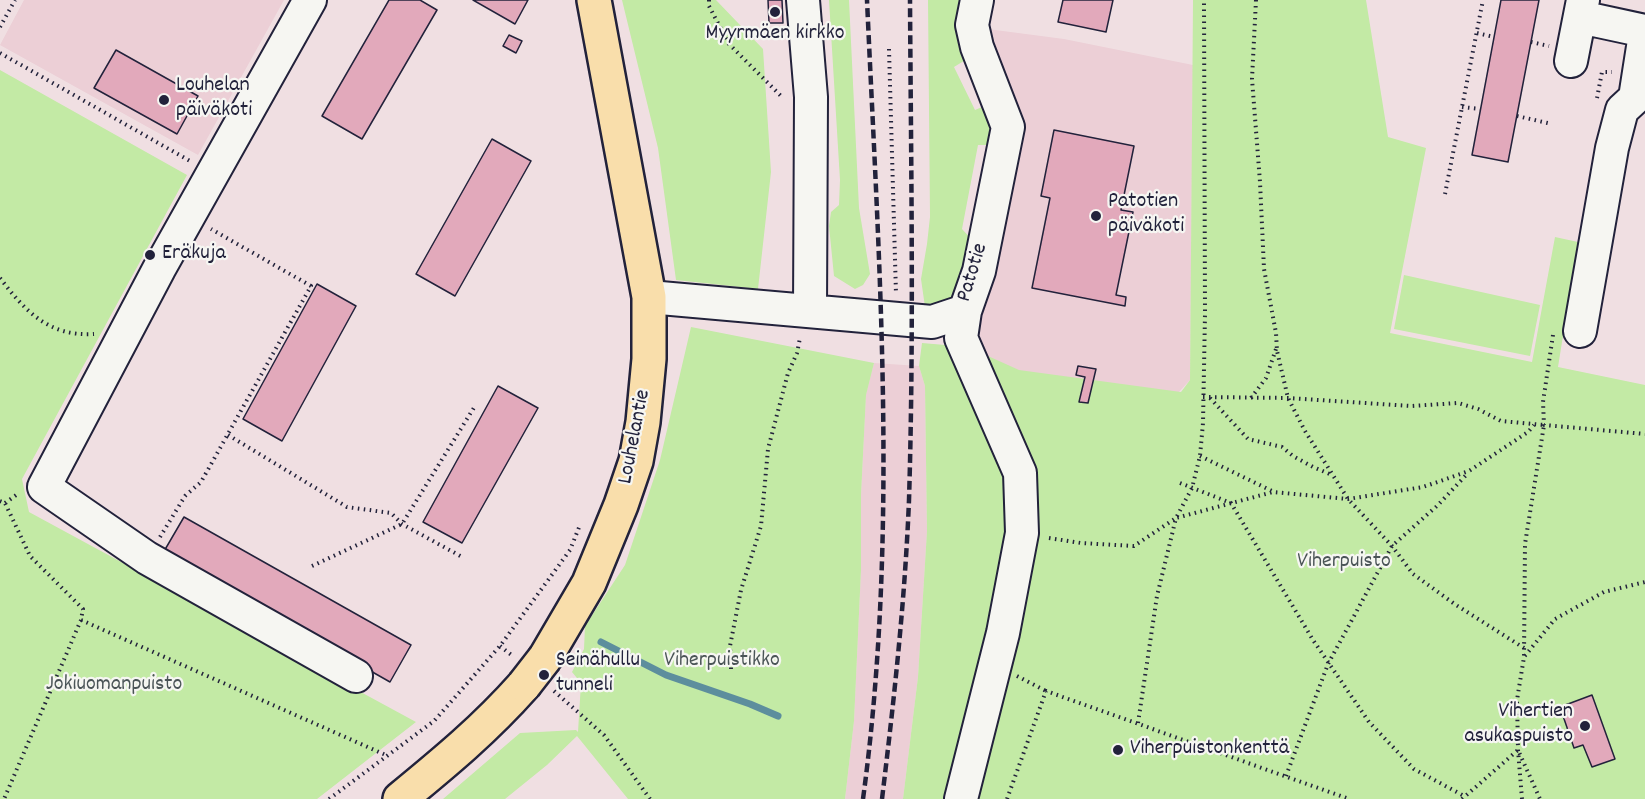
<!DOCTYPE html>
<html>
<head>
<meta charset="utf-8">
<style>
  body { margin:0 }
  canvas { display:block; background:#f0dfe2 }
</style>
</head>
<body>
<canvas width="1645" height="799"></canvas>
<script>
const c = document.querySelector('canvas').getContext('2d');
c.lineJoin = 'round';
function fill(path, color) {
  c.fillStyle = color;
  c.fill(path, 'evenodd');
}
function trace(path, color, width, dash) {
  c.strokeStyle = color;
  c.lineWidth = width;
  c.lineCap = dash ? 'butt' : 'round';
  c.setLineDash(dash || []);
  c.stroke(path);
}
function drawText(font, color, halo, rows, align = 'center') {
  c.font = font + ' Dekko,sans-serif';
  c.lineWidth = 4.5;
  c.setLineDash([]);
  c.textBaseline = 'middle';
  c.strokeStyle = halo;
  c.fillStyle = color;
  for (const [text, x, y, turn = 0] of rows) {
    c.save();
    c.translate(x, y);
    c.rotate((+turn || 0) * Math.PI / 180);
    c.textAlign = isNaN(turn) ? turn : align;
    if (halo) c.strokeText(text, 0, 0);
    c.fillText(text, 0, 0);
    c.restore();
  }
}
fill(new Path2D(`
  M24,0H284L198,155L0,45Z
  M980,28L1064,39L1193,65L1190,380L1177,394L1048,426L968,347L1022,131Z
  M874,363L919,366L925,386L927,531L918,677L903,799H845L854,721L861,570V495L866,394Z`), '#eccfd6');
fill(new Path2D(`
  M622,0H716L763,49L771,172L758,289L676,280L658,148Z
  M829,0H849L859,208L870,274L863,285L855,289L834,276L829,226L831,212L839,205L840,180Z
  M928,0H968L967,59L954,67L975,110L989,104L995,145H978L962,229L974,242L951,308L925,307L921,279L927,244L930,217Z
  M1193,0H1366L1388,137L1426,148L1390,333L1532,362L1555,237L1578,242L1558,367L1645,385V799H903L918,677L927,531L925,386L919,366L922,343L968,347L1019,370L1181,392L1190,380Z
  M0,70L187,175L22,479L29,512L416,722L317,799H0Z
  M1404,275L1540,305L1530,356L1394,329Z
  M691,327L874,363L866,395L861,495V570L854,721L845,799H628L577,736L547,765L505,799H443L520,733L576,730L578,732L581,683L572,672L584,649L585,626L625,565L660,460Z`), '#c3eaa5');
trace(new Path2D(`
  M601,642L666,675L750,704L778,716`), '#5d8e9d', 7);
const building = new Path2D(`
  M389,0H420L437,10L362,139L322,116Z
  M473,0H528L515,24Z
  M768,0H782L783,23H769Z
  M1063,0H1113L1106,32L1058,22Z
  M1501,0H1539L1508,162L1472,155Z
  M509,35L522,41L516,53L503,46Z
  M116,50L198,96L177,134L94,88Z
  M1054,130L1134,146L1121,210L1133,212L1116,295L1126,297L1125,306L1032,288L1050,198L1041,196Z
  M492,139L531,161L455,296L416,274Z
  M317,284L356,306L282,441L243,419Z
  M1078,366L1096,369L1088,403L1079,402L1085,377L1076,375Z
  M498,386L538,408L462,543L423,522Z
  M184,517L411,645L390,682L163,553Z
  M1592,695L1615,759L1592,767L1583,745L1574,748L1560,707Z`);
fill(building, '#e2a9bb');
trace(building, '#22223b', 1.5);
const minor = new Path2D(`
  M310,0L159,269L44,487L147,558L356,676
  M803,0L811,97L810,310
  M1580,17L1645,31
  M1571,61L1583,0
  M649,297L932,322L965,311L979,271L1008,127L977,47L972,25L977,0
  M1580,331L1612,148L1622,110L1635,98L1645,34
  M961,799L1003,633L1022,533L1020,473L961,338L965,311`);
const major = new Path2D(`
  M545,658L589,583L621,505L636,461L643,422L649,359V297L594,0
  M400,799C445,762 485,729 524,685`);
trace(minor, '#22223b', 36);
trace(major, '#22223b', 38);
trace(new Path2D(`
  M709,0V6L729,44L783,98
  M1256,0L1252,79L1260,182L1264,269L1276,333L1277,351L1288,398L1305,431L1348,499L1392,546L1413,574L1456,605L1524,648
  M0,27L15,0
  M1477,33L1494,37
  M1531,42L1549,46
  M889,49L896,294
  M0,53L190,161
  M1597,98L1602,72H1612
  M1462,107L1480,109
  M1517,116L1552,124
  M1445,194L1483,0
  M0,278C25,311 49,337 94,334
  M1553,335L1543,402L1544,425L1645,434
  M1203,397L1288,398L1411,406L1458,403L1478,409L1501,421L1544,425L1525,544L1524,657
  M1210,398L1248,439L1282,447L1293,456L1313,467L1332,475
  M1251,398L1266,378L1276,349
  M228,435L347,507L391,513L402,524L464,558
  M1200,456L1272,491
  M1180,483L1231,503L1313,640L1369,722L1414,769L1466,797
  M0,501L5,503L30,556L83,609L81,620L4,799
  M5,503L19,493
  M160,537L185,496L201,482L311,286L211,229
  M1049,538L1081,543L1134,546L1176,518L1192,488L1200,456L1203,423L1205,314L1204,0
  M312,566L402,524L475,406
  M81,620L388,756
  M500,646L514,657
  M731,669L730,646L741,590L761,526L768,449L788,373L797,353L800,338
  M1017,676L1046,691
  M554,691L604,735L650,799
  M1138,723L1157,596L1176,518L1273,492L1348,499L1423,487L1469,471L1528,432L1534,425
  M1286,776L1328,664L1392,546L1437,506L1468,473
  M329,799L434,721L500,646L570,550L580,525
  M1007,799L1046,691L1349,799
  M1462,799L1518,750L1540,799
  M1522,799L1518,750L1517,700L1524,657L1555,619L1604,592L1645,582`), '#22223b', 4, [1.5, 4.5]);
trace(minor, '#f6f6f2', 32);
trace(major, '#f9deab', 33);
trace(new Path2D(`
  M863,799C899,534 879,266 867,0
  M882,799C894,700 905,600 909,500C914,334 911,167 910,0`), '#22223b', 4.5, [9, 4.5]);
const majorBridge = new Path2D(`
  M524,685L545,658`);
trace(majorBridge, '#22223b', 38, []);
trace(majorBridge, '#f9deab', 33);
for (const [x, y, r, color] of [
  [775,12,6,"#22223b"],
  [164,100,6,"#22223b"],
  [1096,216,6,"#22223b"],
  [150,255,6,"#22223b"],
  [544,675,6,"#22223b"],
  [1585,726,6,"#22223b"],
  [1118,750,6,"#22223b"]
]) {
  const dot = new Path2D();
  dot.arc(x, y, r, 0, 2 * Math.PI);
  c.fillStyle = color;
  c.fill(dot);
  trace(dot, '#f6f6f2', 2);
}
drawText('22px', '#22223b', '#f6f6f2', [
  ["Myyrmäen kirkko",775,35,"center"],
  ["Louhelan",176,87],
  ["päiväkoti",176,112],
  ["Patotien",1108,203],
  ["päiväkoti",1108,228],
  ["Eräkuja",162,255],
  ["Seinähullu",556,662],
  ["tunneli",556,687],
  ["Vihertien",1573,713,"right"],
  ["asukaspuisto",1573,738,"right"],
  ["Viherpuistonkenttä",1130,750]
], 'left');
drawText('22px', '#22223b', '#f6f6f2', [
  ["Patotie",974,273,-73],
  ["Louhelantie",636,437,-79]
]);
drawText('22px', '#4a5456', '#f6f6f2', [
  ["Viherpuisto",1344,563],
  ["Viherpuistikko",722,662],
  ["Jokiuomanpuisto",114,686]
]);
</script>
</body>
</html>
